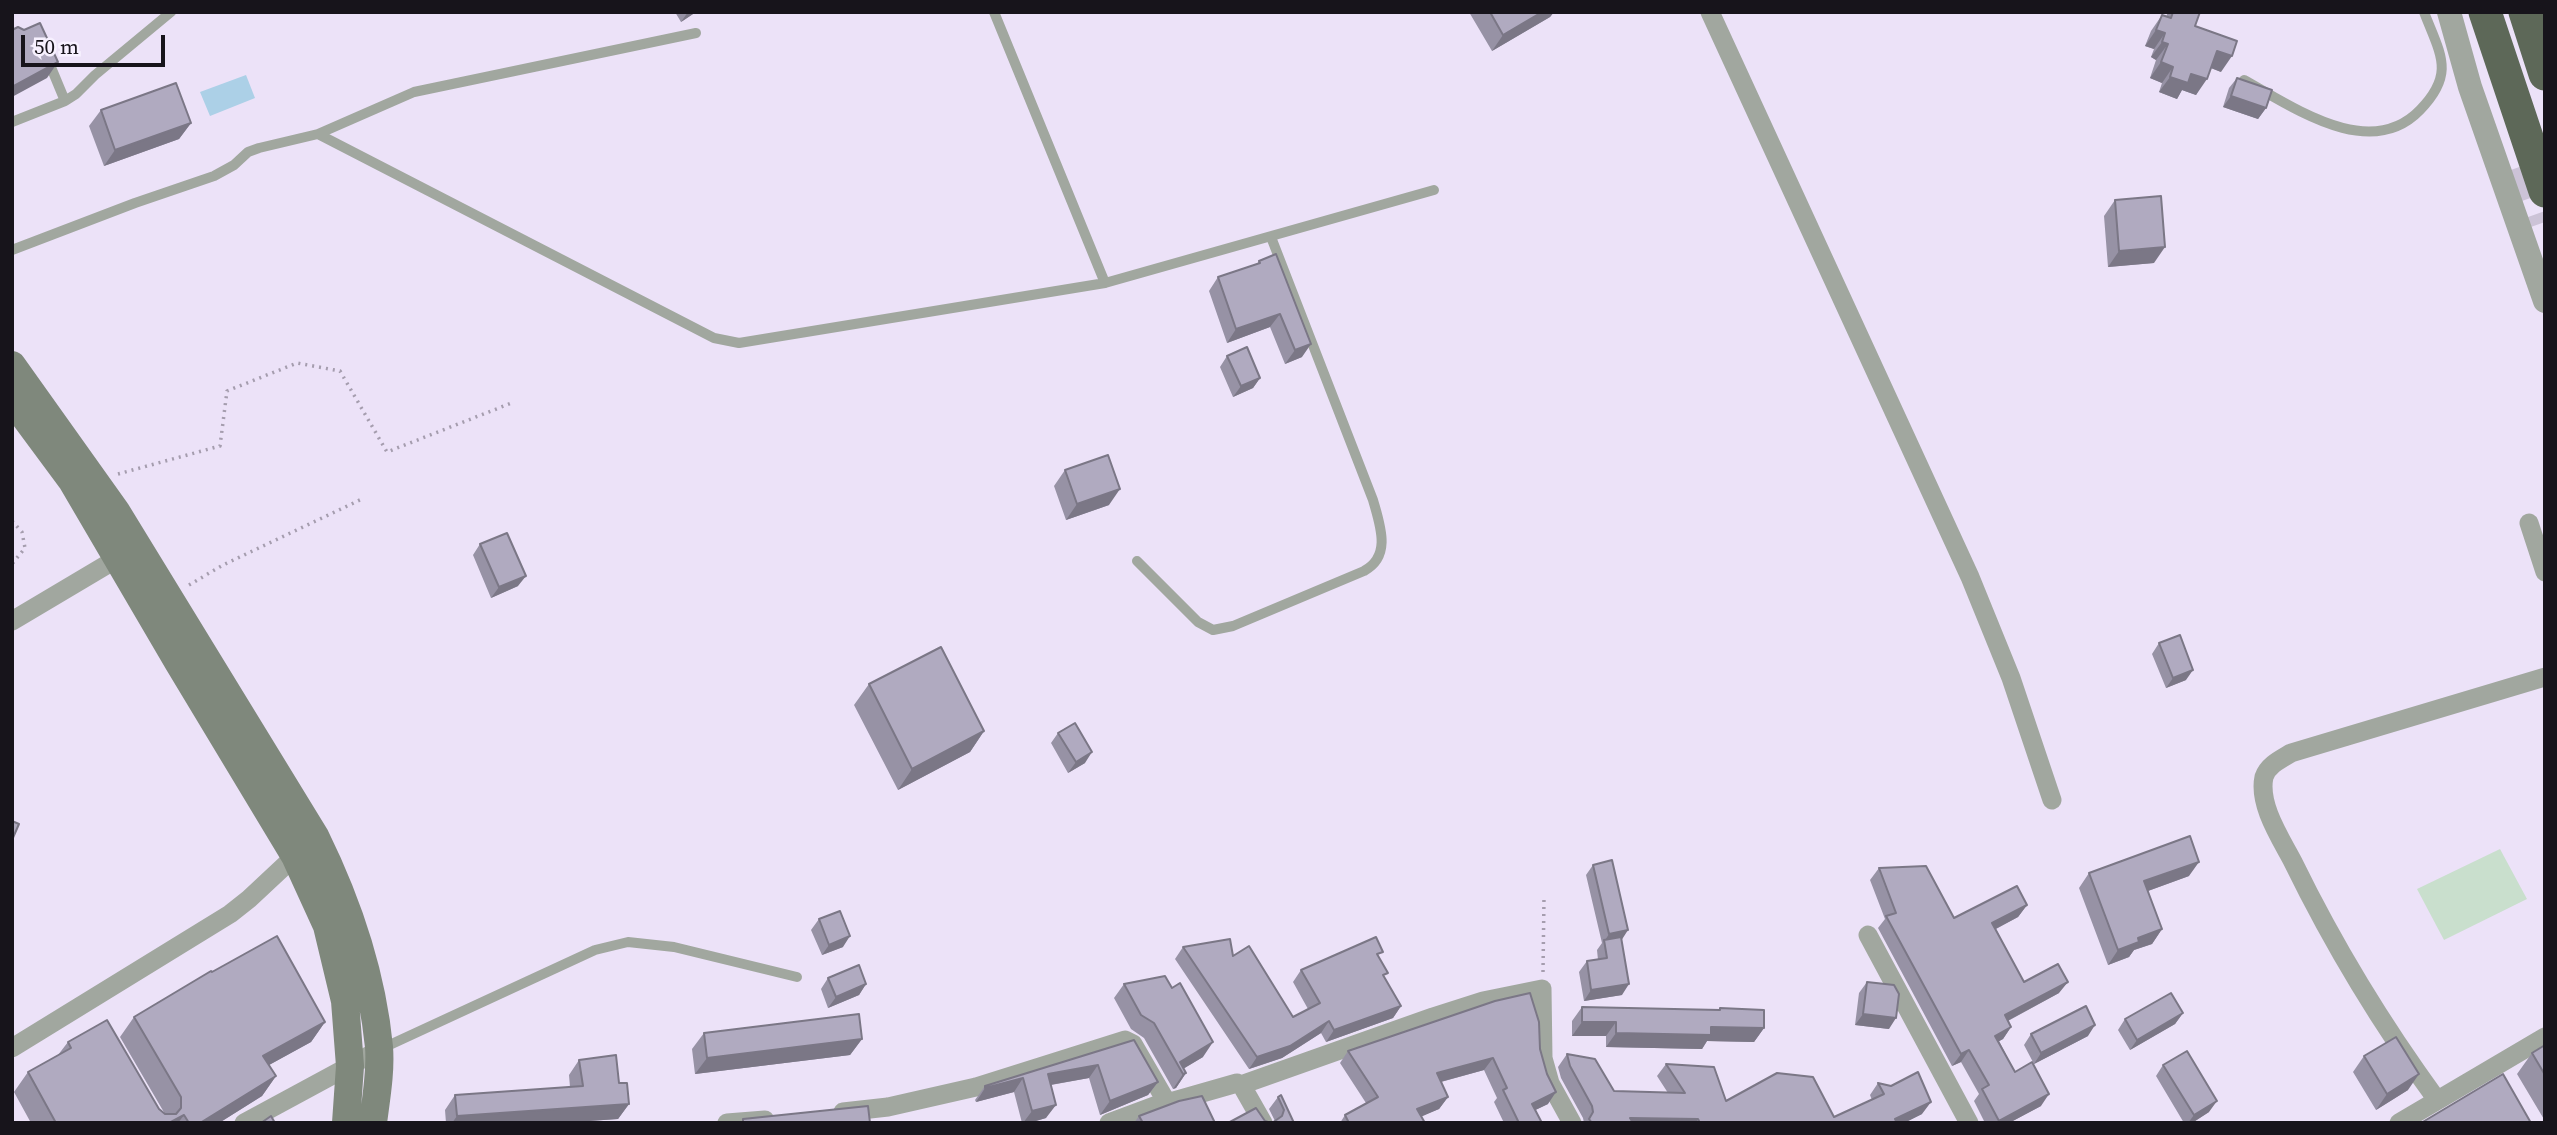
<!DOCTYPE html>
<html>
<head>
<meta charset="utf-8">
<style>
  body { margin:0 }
  #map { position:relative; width:2557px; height:1135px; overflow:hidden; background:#ece2f8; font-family:"Source Serif 4",serif }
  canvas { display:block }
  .frame { position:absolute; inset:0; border:14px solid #17141b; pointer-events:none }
  .scale { position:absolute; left:21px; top:35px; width:144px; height:32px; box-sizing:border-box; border:4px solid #17141b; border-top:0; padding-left:9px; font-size:21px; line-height:24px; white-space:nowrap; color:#17141b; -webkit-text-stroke:5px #f7f1ff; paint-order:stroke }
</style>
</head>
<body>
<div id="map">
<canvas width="2557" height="1135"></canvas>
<div class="frame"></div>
<div class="scale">50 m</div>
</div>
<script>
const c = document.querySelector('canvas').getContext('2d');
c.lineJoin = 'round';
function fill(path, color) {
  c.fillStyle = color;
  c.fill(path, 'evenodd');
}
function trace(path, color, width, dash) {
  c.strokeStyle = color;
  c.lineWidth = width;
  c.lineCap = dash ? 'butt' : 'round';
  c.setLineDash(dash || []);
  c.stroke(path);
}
fill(new Path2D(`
  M2500,849L2527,899L2444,940L2417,889Z`), '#c9dfcd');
fill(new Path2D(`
  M246,75L255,98L210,116L200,92Z`), '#acd0e7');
trace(new Path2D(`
  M2525,165L2545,222`), '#ccc3d7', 33, [33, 17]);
trace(new Path2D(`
  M118,474L220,446L227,391L297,363L340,371L387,452L514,402
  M12,521L22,532L25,548L12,564
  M189,585L223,565L364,498
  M1543,972L1544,897`), '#a59dae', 3.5, [2, 5]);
trace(new Path2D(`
  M994,12L1105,283
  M2244,80C2293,107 2370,162 2420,110C2456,73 2440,54 2424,12
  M65,101L76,94L95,75L171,12
  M12,122L65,101L48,60
  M318,134L714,338L739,343L1105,283L1434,190
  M12,250L135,203L214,176L234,165L248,152L259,148L318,134L414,92L696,33
  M1137,561L1198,622L1213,630L1233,626L1364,571C1392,556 1380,525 1373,500L1271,237
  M383,1048L595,950L628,942L674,947L797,977`), '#a1a79f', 10);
trace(new Path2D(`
  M1710,12L1970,577L2011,678L2052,800
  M2529,523L2545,572
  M12,621L118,558
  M1868,935L1969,1123
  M12,1048L230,914L249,899L295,856
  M1241,1085L1433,1017L1483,1001L1542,989L1543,1058L1550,1083L1572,1123
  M2437,1100C2382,1025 2334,946 2293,862C2281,839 2258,805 2264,777C2268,765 2281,759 2291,753L2545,677
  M843,1112L888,1107L976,1087L1125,1040L1133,1044L1166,1101H1174L1237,1083L1242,1086L1263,1123
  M244,1123L379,1050
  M727,1123L765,1120
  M1109,1123L1168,1101
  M2399,1123L2545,1037`), '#a1a79f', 19);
trace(new Path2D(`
  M2449,12L2470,87L2545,301`), '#a1a79f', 24);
trace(new Path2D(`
  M12,365L116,511L315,836C347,901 372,975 379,1047C381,1071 376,1099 373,1123
  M12,400L72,481L178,662L295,856L327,926L345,1001L350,1066L346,1123`), '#7f887c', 28);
trace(new Path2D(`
  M2485,12L2545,191
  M2525,12L2545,74`), '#5d6858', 33);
fill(new Path2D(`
  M675,12H696L681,22Z
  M1469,12H1554L1550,17L1492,51Z
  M2168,12H2200L2195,26L2221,72L2211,68L2196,95L2182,90L2177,99L2159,92L2162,83L2150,78L2156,60L2151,57L2154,49L2145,46L2151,31L2162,15L2166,17Z
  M2237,78L2266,108L2258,119L2223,107L2229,88Z
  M101,110L191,123L179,139L104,166L89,126Z
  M2115,200L2154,263L2108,267L2104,216Z
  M1259,261L1302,357L1285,364L1270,327L1227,343L1209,291L1218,277L1257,264Z
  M1227,356L1260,378L1253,388L1233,397L1220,367Z
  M1065,470L1109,505L1066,520L1054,486Z
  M480,544L518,586L491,598L473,555Z
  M2159,643L2186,680L2166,688L2152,654Z
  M869,684L984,731L970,752L898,790L854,705Z
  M1058,733L1085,763L1068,773L1051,743Z
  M1593,865L1622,940V995L1584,1001L1579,972L1587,961L1598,960L1597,950L1602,943L1586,875Z
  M1879,868L1954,918L2027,905L2018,917L1996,929L2024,982L2059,993L2008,1021L2011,1027L2003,1039L1999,1041L2015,1072L2041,1106L2009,1123H1985L1974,1101L1979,1094L1961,1062L1952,1066L1878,928L1885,919L1870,880Z
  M2089,873L2189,876L2148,891L2162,929L2152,944L2134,950L2129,957L2108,965L2079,888Z
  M819,919L843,947L822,955L811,930Z
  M1183,947L1233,956L1293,1017L1308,1009L1293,982L1301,970L1379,957L1384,977L1401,1006L1393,1018L1326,1042L1321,1033L1282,1058L1249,1069L1175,959Z
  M212,972L325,1022L311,1042L269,1065L276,1076L262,1096L219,1123H31L14,1092L28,1072L58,1055L68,1042L165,1114L120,1037L134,1017Z
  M828,978L866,984L859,995L828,1008L821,989Z
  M1867,982L1889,1029L1855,1025L1859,993Z
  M1124,984L1203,1057L1183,1069L1186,1073L1176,1088L1173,1089L1144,1038L1131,1029L1114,998Z
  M1582,1007L1719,1010L1720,1008L1764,1028L1754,1042L1707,1041L1702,1049L1606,1047V1036H1572V1021Z
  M2183,1013L2175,1024L2130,1050L2118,1030L2125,1019Z
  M704,1033L862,1039L850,1055L695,1074L692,1049Z
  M2031,1034L2088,1036L2034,1064L2024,1045Z
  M1134,1040L1158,1082L1148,1095L1100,1115L1089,1078L1051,1085L1046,1118L1029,1123H1022L1014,1092L976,1102L975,1100L985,1086Z
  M2545,1045V1121L2517,1074L2532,1053Z
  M1540,1049L1548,1104L1535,1110L1542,1123H1504L1494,1102L1497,1098L1484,1070L1441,1082L1448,1097L1439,1109L1421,1116L1425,1123H1340L1345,1115L1366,1103L1340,1063L1348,1051Z
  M1567,1054L1614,1091L1668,1093L1657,1076L1666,1064L1726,1101L1834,1117L1872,1100L1870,1095L1878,1083L1922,1114L1904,1123H1584L1583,1118L1561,1078L1558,1067Z
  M2364,1056L2408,1090L2376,1110L2353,1072Z
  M579,1060L619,1083L629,1104L618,1119L560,1123H446L445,1110L455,1095L570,1087L569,1075Z
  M2163,1065L2209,1112L2192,1123H2184L2156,1076Z
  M1278,1097L1294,1123L1275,1121L1269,1109Z
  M1139,1116L1215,1123H1134Z`), '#9792a5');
fill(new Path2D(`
  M688,12H696L681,22Z
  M1542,12H1554L1550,17L1492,51L1503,35Z
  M2156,30L2165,33L2154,49L2145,46Z
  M2162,42L2168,44L2156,60L2151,57Z
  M2217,51L2232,56L2221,72L2206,66Z
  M58,62L47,78L12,97V87Z
  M2161,62L2173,67L2162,83L2150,78Z
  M2191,74L2207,79L2196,95L2182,90L2177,99L2159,92L2170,77Z
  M2231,96L2266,108L2258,119L2223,107Z
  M191,123L179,139L104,166L115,150Z
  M2165,247L2154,263L2108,267L2119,251Z
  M1280,314L1270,327L1227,343L1236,329Z
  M1311,344L1302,357L1285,364L1295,350Z
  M1260,378L1253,388L1233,397L1241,386Z
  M1120,489L1109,505L1066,520L1077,504Z
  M526,576L518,586L491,598L499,587Z
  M2193,670L2186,680L2166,688L2173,678Z
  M984,731L970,752L898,790L912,769Z
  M1092,752L1085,763L1068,773L1076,762Z
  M2199,862L2189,876L2134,896L2144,881Z
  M2027,905L2018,917L1984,935L1992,923Z
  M2162,929L2152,944L2134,950L2129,957L2108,965L2118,950L2138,938Z
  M1628,930L1621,941L1604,942L1609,934Z
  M850,936L843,947L822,955L829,945Z
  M2068,982L2059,993L1996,1027L2005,1015Z
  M866,984L859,995L828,1008L836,997Z
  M1629,984L1622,995L1584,1001L1591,990Z
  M1401,1006L1393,1018L1326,1042L1334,1030Z
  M2183,1013L2175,1024L2130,1050L2137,1040Z
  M1863,1014L1896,1018L1889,1029L1855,1025Z
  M1329,1021L1321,1033L1282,1058L1249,1069L1257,1057Z
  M325,1022L311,1042L249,1076L263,1056Z
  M1582,1022H1616L1606,1036H1572Z
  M2095,1025L2088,1036L2034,1064L2041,1053Z
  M1711,1027L1764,1028L1754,1042L1707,1041L1702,1049L1606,1047L1616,1033Z
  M2011,1027L2003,1039L1987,1048L1995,1036Z
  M862,1039L850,1055L695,1074L707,1058Z
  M1213,1042L1203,1057L1181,1070L1180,1062Z
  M1969,1050L1961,1062L1952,1066L1961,1054Z
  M1493,1058L1484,1070L1429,1085L1437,1073Z
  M1098,1065L1089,1078L1038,1087L1048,1074Z
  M1186,1073L1176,1088L1173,1089L1183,1074Z
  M2419,1074L2408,1090L2376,1110L2387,1094Z
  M276,1076L262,1096L219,1123H200Z
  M1023,1078L1014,1092L976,1102L985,1088Z
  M1158,1082L1148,1095L1100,1115L1110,1101Z
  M1556,1092L1548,1104L1523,1116L1532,1104Z
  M2049,1094L2041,1106L2009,1123H1998L1999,1121Z
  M1448,1097L1439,1109L1409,1122L1417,1109Z
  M2217,1101L2209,1112L2192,1123H2188L2194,1115Z
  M1931,1102L1922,1114L1904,1123H1892L1895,1119Z
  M629,1104L618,1119L560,1123H452L457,1116Z
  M1056,1105L1046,1118L1029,1123H1023L1032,1111Z
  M184,1115L178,1123H169Z
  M1630,1118L1698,1119L1696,1123H1627Z`), '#7b7786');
const building = new Path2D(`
  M1490,12H1542L1503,35Z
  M2173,12H2200L2195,26L2237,41L2232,56L2217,51L2207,79L2191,74L2188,83L2170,77L2173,67L2161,62L2168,44L2162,42L2165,33L2156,30L2162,15L2171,18Z
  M40,23L58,62L12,87V30L18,27L24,30Z
  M2237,78L2272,90L2266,108L2231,96Z
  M176,83L191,123L115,150L101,110Z
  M2161,196L2165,247L2119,251L2115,200Z
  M1276,254L1311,344L1295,350L1280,314L1236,329L1218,277L1260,263L1259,261Z
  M1247,347L1260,378L1241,386L1227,356Z
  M1108,455L1120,489L1077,504L1065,470Z
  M507,533L526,576L499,587L480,544Z
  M2180,635L2193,670L2173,678L2159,643Z
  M941,647L984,731L912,769L869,684Z
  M1075,723L1092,752L1076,762L1058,733Z
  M12,821L19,824L12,840Z
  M2190,836L2199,862L2144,881L2162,929L2138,938L2139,942L2118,950L2089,873Z
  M1612,860L1628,930L1609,934L1593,865Z
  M1926,866L1954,918L2017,886L2027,905L1992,923L2024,982L2058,964L2068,982L2005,1015L2011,1027L1995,1036L2015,1072L2032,1062L2049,1094L1999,1121L1982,1089L1989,1085L1969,1050L1961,1054L1886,916L1896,913L1879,868Z
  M840,911L850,936L829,945L819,919Z
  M277,936L325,1022L263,1056L276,1076L200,1123H189L184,1115L169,1123H56L28,1072L71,1048L68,1042L107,1020L159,1109L165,1114H176L181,1108V1097L134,1017L211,971L212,972Z
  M1376,937L1383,952L1377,954L1388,973L1383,975L1401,1006L1334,1030L1329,1021L1290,1046L1257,1057L1183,947L1230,939L1233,956L1249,946L1293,1017L1320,1003L1301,970Z
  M1621,937L1629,984L1591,990L1587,961L1607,958L1604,940Z
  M859,965L866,984L836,997L828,978Z
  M1165,976L1172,988L1180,983L1213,1042L1180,1062L1186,1073L1183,1074L1154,1023L1141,1015L1124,984Z
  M1867,982L1894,985L1899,994L1896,1018L1863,1014Z
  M1530,993L1539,1022L1540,1049L1547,1074L1556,1092L1532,1104L1542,1123H1519L1503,1090L1507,1088L1493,1058L1437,1073L1448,1097L1417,1109L1425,1123H1349L1345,1115L1378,1097L1348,1051L1495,1001Z
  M2171,993L2183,1013L2137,1040L2125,1019Z
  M2086,1006L2095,1025L2041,1053L2031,1034Z
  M1582,1007L1720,1010V1008L1764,1010V1028L1711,1027V1035L1616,1033V1022H1582Z
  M859,1014L862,1039L707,1058L704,1033Z
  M2396,1037L2419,1074L2387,1094L2364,1056Z
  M1134,1040L1158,1082L1110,1101L1098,1065L1048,1074L1056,1105L1032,1111L1023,1078L985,1088V1086Z
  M2545,1045V1075L2532,1053Z
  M2187,1051L2217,1101L2194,1115L2163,1065Z
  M1567,1054L1595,1059L1614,1091L1685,1093L1666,1064L1714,1067L1726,1101L1777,1073L1813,1077L1834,1117L1884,1094L1878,1083L1891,1086L1918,1072L1931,1102L1895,1119L1897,1123H1700L1698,1119L1630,1118L1633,1123H1592L1589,1119L1593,1112L1592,1106L1570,1066Z
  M616,1055L619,1083H627L629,1104L457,1116L455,1095L583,1086L579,1060Z
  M2503,1074L2531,1123H2421Z
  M1281,1095L1294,1123H1272L1282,1116L1284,1110L1278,1097Z
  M1202,1096L1215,1123H1143L1139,1116L1179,1101Z
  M868,1106L870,1123H743V1119Z
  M1256,1108L1265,1121L1271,1123H1228Z
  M271,1116L275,1123H261Z`);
fill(building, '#b0aac0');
trace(building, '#7b7786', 2);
</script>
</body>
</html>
